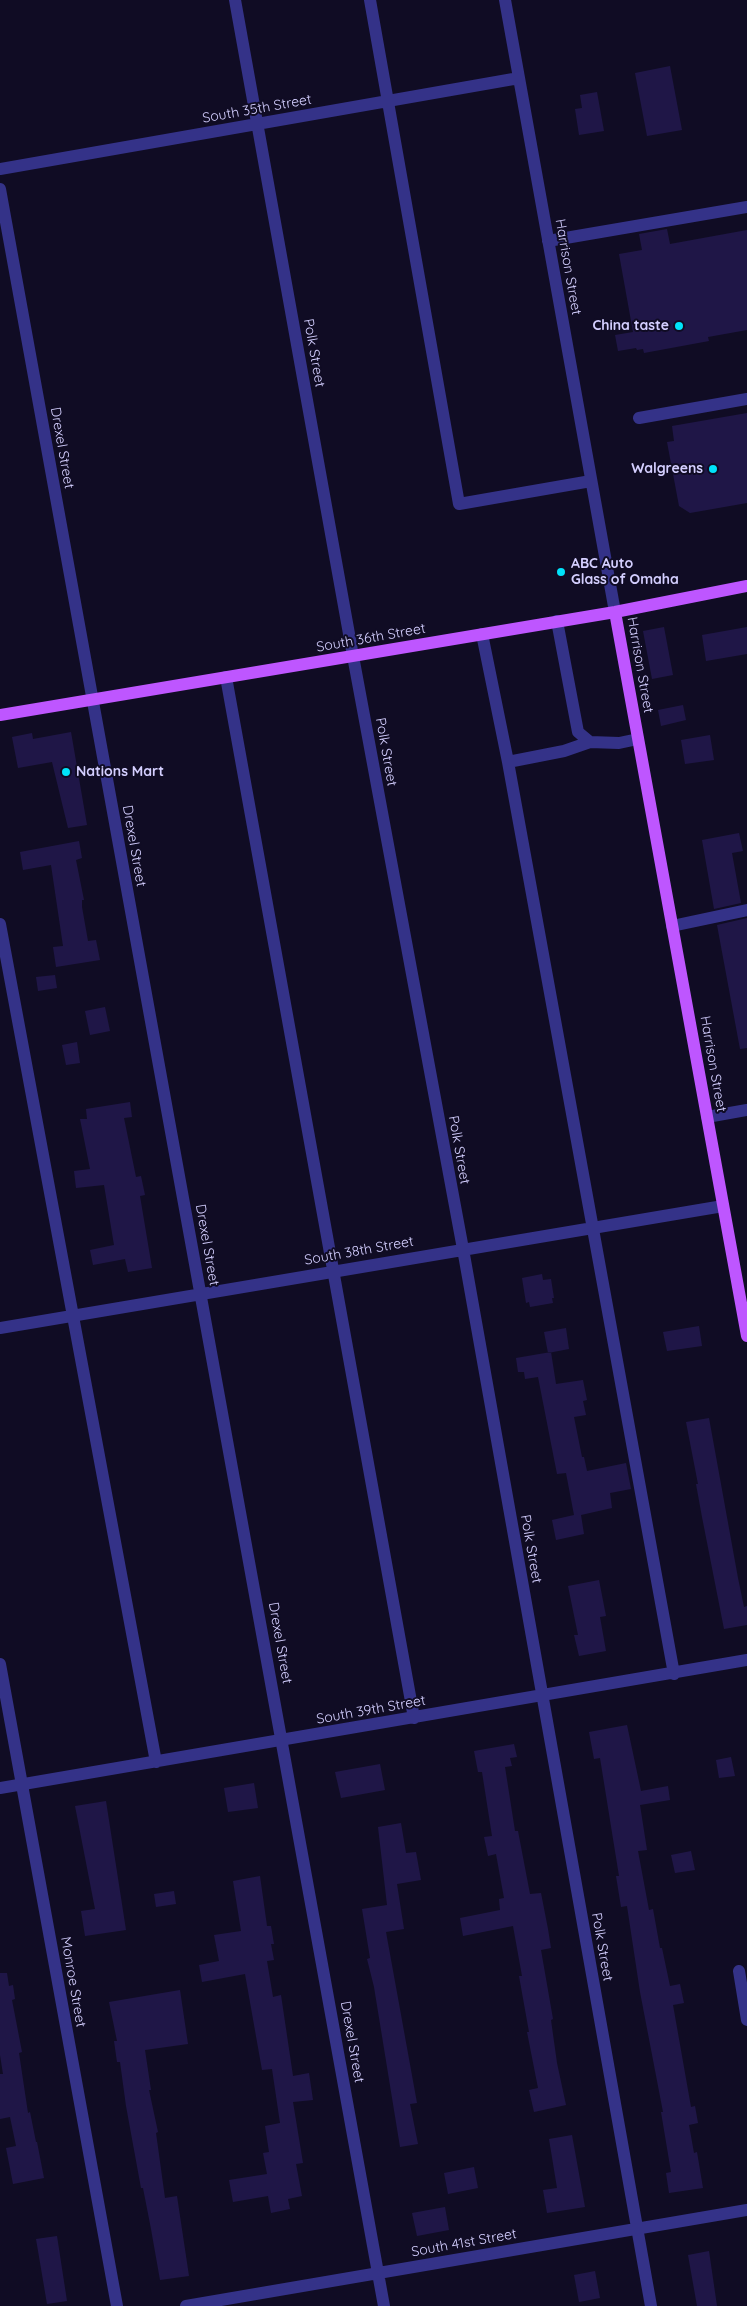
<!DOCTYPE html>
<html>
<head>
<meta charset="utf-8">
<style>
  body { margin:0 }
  canvas { display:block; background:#100c24 }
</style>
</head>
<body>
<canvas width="747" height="2306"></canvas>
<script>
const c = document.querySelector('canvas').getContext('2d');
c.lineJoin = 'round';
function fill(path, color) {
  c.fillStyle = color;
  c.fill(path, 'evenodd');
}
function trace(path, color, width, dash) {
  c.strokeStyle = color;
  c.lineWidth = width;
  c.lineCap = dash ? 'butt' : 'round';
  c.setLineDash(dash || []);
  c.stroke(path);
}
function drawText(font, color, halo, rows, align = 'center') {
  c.font = font + ' Quicksand,sans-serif';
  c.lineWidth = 4;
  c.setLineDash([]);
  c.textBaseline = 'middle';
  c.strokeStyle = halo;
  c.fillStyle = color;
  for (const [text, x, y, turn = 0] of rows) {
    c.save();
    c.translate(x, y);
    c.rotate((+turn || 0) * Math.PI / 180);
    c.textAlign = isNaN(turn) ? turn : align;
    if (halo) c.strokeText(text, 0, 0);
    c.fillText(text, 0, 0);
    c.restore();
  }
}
fill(new Path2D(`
  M670,66L682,130L647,136L635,73Z
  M597,92L604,131L579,135L575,109L582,108L580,95Z
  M667,229L670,244L747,230V330L708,337L709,341L644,353L643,349L637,350L636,348L618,351L615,335L633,332L619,254L642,250L639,234Z
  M747,413V503L690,513L679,506L667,442L674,441L672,426Z
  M664,627L673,675L652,679L643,631Z
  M747,627V654L706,661L702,635Z
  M683,705L686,720L661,726L658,710Z
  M71,732L87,825L68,828L52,762L18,768L12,737L32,733L33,739Z
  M710,735L714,760L685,764L681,740Z
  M739,833L743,851L732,853L741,903L714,909L702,840Z
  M79,841L82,858L76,860L84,900H82V907L88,941L96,940L100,960L56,967L53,947L63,946L51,865L23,870L20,852Z
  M747,918V1048L740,1049L717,925Z
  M55,975L57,988L38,991L36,977Z
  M105,1007L110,1031L90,1035L85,1011Z
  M77,1042L80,1063L66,1065L62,1045Z
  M130,1102L132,1117L124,1118L136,1177L141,1176L145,1195L140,1196L152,1268L128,1272L125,1259L93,1265L90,1250L114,1245L104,1185L76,1188L74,1171L90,1169L80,1119H87L86,1109Z
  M542,1274L543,1280L551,1279L554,1298H552L553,1303L530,1307L529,1302L526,1303L522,1278Z
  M699,1326L702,1346L667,1351L663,1332Z
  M566,1328L569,1349L548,1353L544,1332Z
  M551,1352L556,1384L583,1380L587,1400L583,1401L586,1415L574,1417L582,1457H584L587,1471L626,1463L631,1489L610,1493L612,1508L581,1515L584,1534L556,1540L552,1520L574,1515L566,1473L557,1474L538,1377L525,1379L524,1372H518L516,1358Z
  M709,1418L738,1578L744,1607L747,1606V1625L724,1629L702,1517L696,1484H698L686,1422Z
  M599,1580L606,1616L600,1617L606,1651L579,1656L574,1635H578L568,1586Z
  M627,1725L641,1791L668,1786L670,1800L640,1805L647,1850L638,1851L649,1910L653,1909L660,1948H662L670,1986L680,1984L684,2003L673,2005L691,2107L695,2106L698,2123L689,2125L694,2153L697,2152L703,2188L669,2193L666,2173L671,2172L661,2112H663L640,1992L627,1906L621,1907L616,1876H619L600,1758L594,1759L589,1732Z
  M514,1744L517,1757L510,1758L512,1766L505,1767L515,1831H518L530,1894L541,1893L548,1929L551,1948L541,1950L553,2019L551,2020L557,2063L566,2105L534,2112L529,2090L538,2088L527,2032H529L519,1976H522L513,1926L463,1936L460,1918L500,1910L499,1899L504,1898L496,1854L488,1856L484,1837L492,1836L482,1772H478L474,1751Z
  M731,1757L735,1776L719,1778L716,1760Z
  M380,1764L385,1790L341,1798L335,1772Z
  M254,1783L258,1808L228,1812L224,1788Z
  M106,1801L126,1930L85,1936L81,1911L95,1909L75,1806Z
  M401,1823L406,1853L416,1852L421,1880L397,1884L404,1929L386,1932L417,2103L410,2104L418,2144L400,2147L374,1987L367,1959L370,1958L362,1909L387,1905L378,1827Z
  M691,1851L695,1870L675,1873L671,1855Z
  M260,1876L267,1926H271L274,1944H271L274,1960L267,1961L273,1997L281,1995L293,2076L309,2073L313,2100L293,2102L303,2163L296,2164L302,2196L288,2199L290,2209L271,2213L268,2196L233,2202L229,2180L267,2174L263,2153L269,2152L265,2126L280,2123L272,2069L262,2070L245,1974L202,1982L199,1965L219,1961L214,1935L241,1931L233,1881Z
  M174,1891L176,1904L156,1907L154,1894Z
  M0,1973H7L9,1986L13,1985L15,1999L12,2000L22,2052L19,2053L28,2113L30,2112L36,2142H37L44,2178L13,2184L6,2148L16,2146L10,2117L0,2119V2074H3L0,2055Z
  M180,1990L188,2044L145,2050L151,2090H149L158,2132L156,2133L165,2198L177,2196L189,2276L160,2280L151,2229L143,2188H141L126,2106L120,2062H117L114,2041H117L109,2002Z
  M572,2135L585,2207L547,2213L543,2190L557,2188L549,2139Z
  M474,2167L478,2188L448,2194L444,2173Z
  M445,2207L449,2230L417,2236L412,2213Z
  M57,2236L67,2301L47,2304L36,2239Z
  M709,2251L717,2306H697L688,2255Z
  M595,2271L600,2298L579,2302L574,2275Z`), '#1f1647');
trace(new Path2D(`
  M235,0L353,656L463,1249L651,2306
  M370,0L459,504L591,481
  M505,0L615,612
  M0,169L519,78
  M0,189L384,2306
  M548,241L747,207
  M639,418L747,399
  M557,621L578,732L590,742L619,743L638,739
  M482,634L508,762L674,1674
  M226,677L414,1718
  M508,762L564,751L590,742
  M0,924L156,1762
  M672,926L747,910
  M707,1117L747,1110
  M0,1328L723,1206
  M0,1664L117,2306
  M0,1788L747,1660
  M739,1971L747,2020
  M186,2306L747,2210`), '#343288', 12);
trace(new Path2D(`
  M615,612L747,1336
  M0,715L615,612L747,586`), '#be56ff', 12);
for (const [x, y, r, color] of [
  [679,326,5,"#00e3fa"],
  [713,469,5,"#00e3fa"],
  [561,572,5,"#00e3fa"],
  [66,772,5,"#00e3fa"]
]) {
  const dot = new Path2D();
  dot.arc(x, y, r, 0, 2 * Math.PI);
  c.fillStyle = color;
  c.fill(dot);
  trace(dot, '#100c24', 2);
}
drawText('14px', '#d4cfff', '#100c24', [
  ["South 35th Street",257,109,-10],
  ["Harrison Street",568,267,80],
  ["Polk Street",314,353,80],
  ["Drexel Street",62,448,80],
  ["South 36th Street",371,638,-10],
  ["Harrison Street",640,665,80],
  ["Polk Street",386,752,80],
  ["Drexel Street",134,846,80],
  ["Harrison Street",713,1064,80],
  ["Polk Street",459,1150,80],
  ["Drexel Street",207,1245,80],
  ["South 38th Street",359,1251,-10],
  ["Polk Street",531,1549,80],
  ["Drexel Street",280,1643,80],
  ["South 39th Street",371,1710,-10],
  ["Polk Street",602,1947,80],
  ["Monroe Street",73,1982,80],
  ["Drexel Street",352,2042,80],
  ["South 41st Street",464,2243,-10]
]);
drawText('bold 14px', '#d4cfff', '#100c24', [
  ["China taste",669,326],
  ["Walgreens",703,469],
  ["ABC Auto",571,564,"left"],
  ["Glass of Omaha",571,580,"left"],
  ["Nations Mart",76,772,"left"]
], 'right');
</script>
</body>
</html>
